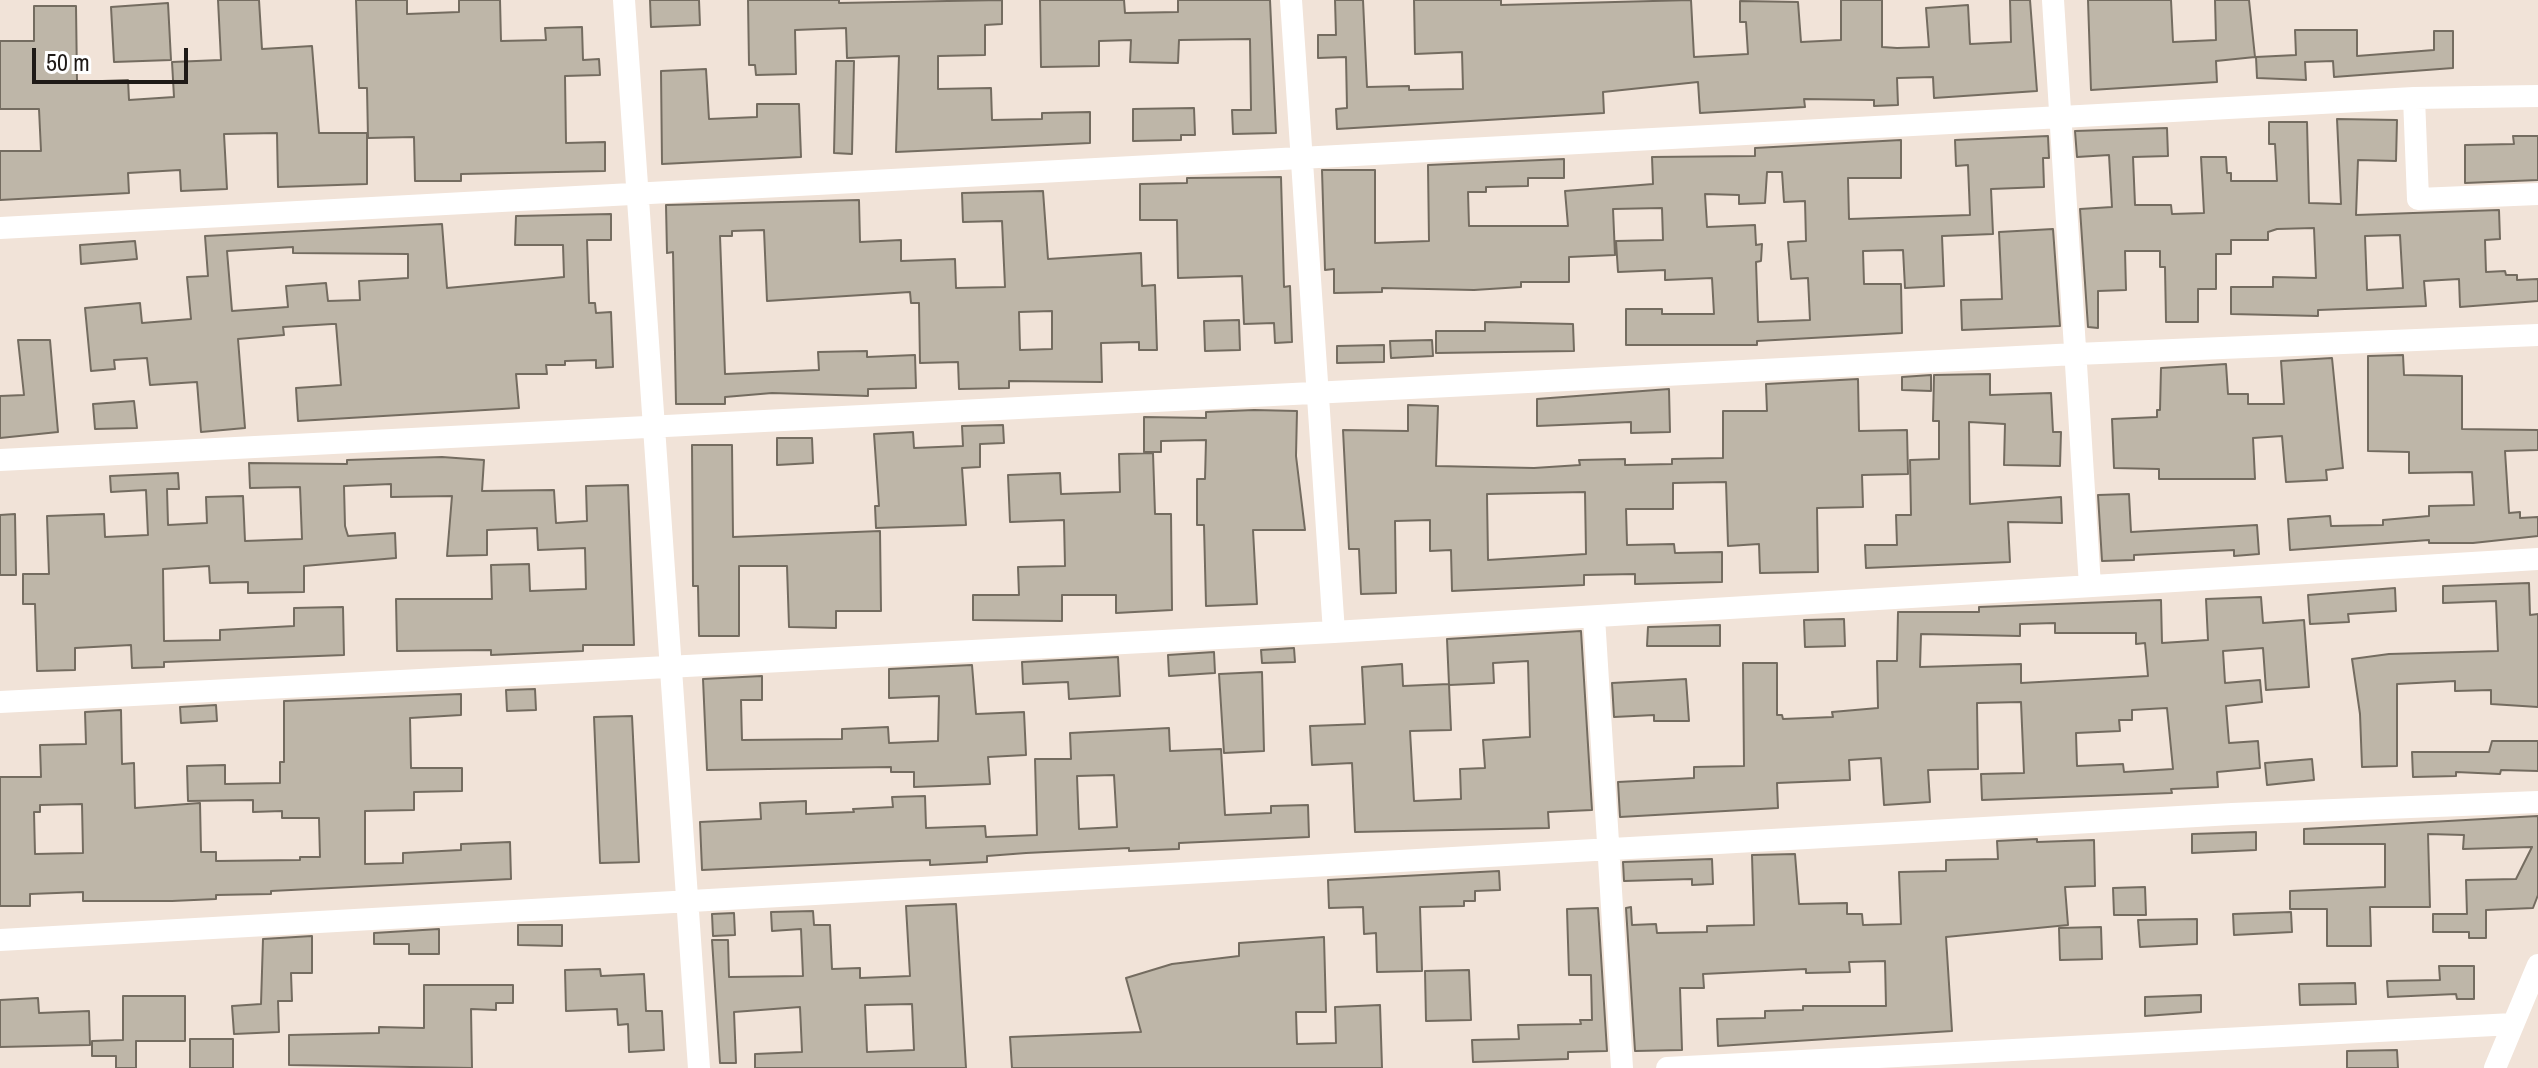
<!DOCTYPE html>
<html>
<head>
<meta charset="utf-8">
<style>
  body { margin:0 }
  #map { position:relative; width:2538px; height:1068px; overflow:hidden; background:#f1e3d8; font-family:"Archivo Narrow",sans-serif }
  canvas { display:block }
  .scale { position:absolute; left:32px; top:48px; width:156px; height:36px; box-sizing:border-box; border:4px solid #1f1a17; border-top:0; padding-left:10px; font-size:24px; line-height:28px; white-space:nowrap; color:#1f1a17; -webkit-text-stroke:6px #fff; paint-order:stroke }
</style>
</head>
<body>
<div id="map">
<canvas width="2538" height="1068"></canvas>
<div class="scale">50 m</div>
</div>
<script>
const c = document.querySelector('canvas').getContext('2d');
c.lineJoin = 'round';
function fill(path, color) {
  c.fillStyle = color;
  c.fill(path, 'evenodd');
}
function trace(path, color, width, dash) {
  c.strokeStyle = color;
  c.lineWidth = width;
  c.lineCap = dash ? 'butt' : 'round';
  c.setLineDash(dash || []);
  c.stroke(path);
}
const building = new Path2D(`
  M218,0H259L262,49L312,46L319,133H367V184L278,187L277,133L224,134L227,189L181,191L180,170L128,173L129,193L0,200V151H41L39,109H0V41H34V6H76L77,82L128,80L129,100L174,97L172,62L221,60Z
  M356,0H407V14L459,12V0H500L501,41L546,40L545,28L582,27L583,60L599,59L600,75L565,76L566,143L605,142V171L461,174V181H415L414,137L368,138L367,88H359Z
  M650,0H699L700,25L651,27Z
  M748,0H839V3L1002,0V24L985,25V55L938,56V89L991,88L992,120L1042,119V113L1090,112V143L896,152L899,56L847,58L846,28L795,30L796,74L756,75L755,65H749Z
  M1040,0H1124L1125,13L1178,12V0H1270L1276,133L1233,134L1232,110H1251L1250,39L1179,40L1178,63L1130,62L1131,40L1099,41V66L1041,67Z
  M1335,0H1363L1367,87L1409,86V90L1463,89L1462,52L1415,54L1414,0H1501V5L1691,0L1694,57L1748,54L1746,22H1740V1L1798,2L1801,42L1841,40V0H1882V47L1897,48L1929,47L1926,8L1968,5L1970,44L2011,42L2010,0H2030L2037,91L1934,98L1933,77L1897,78L1898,105L1874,106V100L1804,99L1805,107L1700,113L1698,82L1603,92L1604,113L1337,129L1336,109L1347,108L1346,57L1318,58V35H1336Z
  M2088,0H2171L2173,42L2216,40L2215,0H2249L2255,57L2216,61L2217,82L2091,90Z
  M168,3L171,60L114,62L111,7Z
  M2295,30H2357V56L2434,50V31H2453V68L2334,77L2333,61L2305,62L2306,80L2257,78L2256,57L2296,55Z
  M836,61H854L852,154L834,153Z
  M706,69L709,119L757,117V104H799L801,157L662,164L661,71Z
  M1194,108L1195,135H1181V140L1133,141V109Z
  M2337,119L2397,120L2396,161L2358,160L2356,215L2499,210L2500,239L2485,240L2486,272L2505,271L2506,275H2517V280L2538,279V301L2460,307L2459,279L2424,281L2426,306L2318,310V316L2231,314V287H2273V277L2316,278L2314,228L2277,229L2268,232V240H2231V254H2216V289H2198V322H2166L2165,267H2160V251H2125L2126,290L2098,291V328L2088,327L2080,209L2112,207L2109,155L2077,157L2075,131L2167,128L2168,156L2133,157L2135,205H2171L2172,214L2204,213L2201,157H2226L2227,173H2231V181H2277L2275,144H2269V122H2307L2309,203L2341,204ZM2400,235L2403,288L2367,290L2365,236Z
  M2048,136L2049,158H2043L2044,187L1991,189L1993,234L1942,236L1944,286L1905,288L1903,250L1863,251L1864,284H1901L1902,333L1757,341V345H1626V309H1662V314H1714L1712,278L1665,280V270L1618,272L1616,241L1663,240L1662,208L1613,209L1615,255L1569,257V282H1521V287L1474,290L1382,288V292L1334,293V269L1325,270L1322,170H1375V243L1429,241L1428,165L1564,159V178H1528V186L1486,187V192H1468L1469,226H1568L1565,191L1653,184L1652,157L1755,156V148L1901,140V178H1848L1849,219L1970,215L1968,165L1956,166L1955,140ZM1767,172H1782L1784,202L1805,201L1806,241L1788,242L1791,279L1808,278L1810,320L1758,322L1756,262L1761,261L1762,244L1756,245L1755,225L1707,227L1705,194L1739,195V204L1765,203Z
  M2513,136H2538V180L2465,183V145L2514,144Z
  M1281,177L1284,287L1290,286L1292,342L1275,343L1274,323L1244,324L1242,276L1178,278L1177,220H1140V184L1187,183V178Z
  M1043,191L1048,259L1141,253L1142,286L1155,285L1157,350H1139V342L1101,343L1102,382L1009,381V388L959,389L958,362L920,363L919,303H911L910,292L767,301L764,230L732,231V236H720L725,374L819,370L818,352L867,351V357L915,355L916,388L868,389V396L772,393L725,397V404H676L673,252L667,253L666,205L859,200L860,242L901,240V261L955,259L956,288L1005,287L1002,221L963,222L962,193ZM1052,311V349L1020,350L1019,312Z
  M611,214V240H587L589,303H595L596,313L611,312L613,367L596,368V360L565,361V365H546L547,374H516L519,408L298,421L296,388L341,385L336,324H332L283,327L284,335L238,339L245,428L201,432L197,382L150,385L147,358L114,360L115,369L91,371L85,308L140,303L142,323L191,319L187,277L208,276L205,236L442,224L447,288L564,277L563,245H515L516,216ZM293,247V253L408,254V278L359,281L360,300L328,301L326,283L286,286L288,307L232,311L227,251Z
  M2053,229L2060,326L1962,330L1961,300L2002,299L1999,232Z
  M135,241L137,259L81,264L80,245Z
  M1239,320L1240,350L1205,351L1204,321Z
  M1485,322L1573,324L1574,351L1436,353V331H1485Z
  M18,340H50L58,432L0,438V396L24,395Z
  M1432,340L1433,356L1391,358L1390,341Z
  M1384,345V362L1337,363V346Z
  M2403,355L2404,375L2462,376V429L2538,430V450L2505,451L2509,513L2520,512V518L2538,517V536L2473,543H2429V540L2290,550L2288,519L2330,516L2331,526L2383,525V520L2429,516V506L2474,505L2472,472L2409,473V452L2368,451V356Z
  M2332,358L2343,468L2326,470L2327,480L2286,482L2282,436L2253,438L2255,479H2159V469L2114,468L2112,419L2157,417V410H2160L2161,368L2226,364L2228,394H2248V404H2284L2281,361Z
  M1990,374V395L2051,393L2053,432H2061L2060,466L2004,465L2005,424L1969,422L1970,504L2061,497L2062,523L2008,522L2010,562L1866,568L1865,545H1897L1896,515H1911L1910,460L1939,459V421H1933L1934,375Z
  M1931,375V391L1902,390V377Z
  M1858,379L1859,431L1907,430L1908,474L1862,475L1863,507L1817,508L1818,572L1760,573L1759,544L1728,546L1726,482L1673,483V509H1626L1627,545L1674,544L1675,553L1722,552V582L1635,584V574L1584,575V585L1452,591L1451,550L1430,551V520L1395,521L1396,593L1361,594L1359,549H1349L1343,430L1408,431V405L1438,406L1436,466L1534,468L1580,465L1579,460L1625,459V465L1672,464V459L1723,458V411H1767L1766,384ZM1585,492L1586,554L1488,560L1487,494Z
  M1669,389L1670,432L1631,433V422L1537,426V399Z
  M134,401L137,428L95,429L93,404Z
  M1254,410L1297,411L1296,456L1305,530H1253L1257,604L1206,606L1204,525H1197V479H1205L1206,440L1161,441V452H1144V417L1206,418V412Z
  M1003,425L1004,443L980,444V467L962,468L966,525L876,528L875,506H879L874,434L913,432L914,448L963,446L962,426Z
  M777,438H812L813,463L777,465Z
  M692,445H732L733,537L880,531L881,611H836V628L789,627L787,566H739V636H699L698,586H693Z
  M1153,453L1155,514H1171L1172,610L1116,613V595H1062V621L973,620V595H1019L1018,567L1065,566L1064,520L1010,522L1008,475L1060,473L1061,494L1120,492L1119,454Z
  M442,457L484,460L482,491L554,490L556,523L587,521L586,486L628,485L634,645H583V651L491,655V650L397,651L396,599H492L491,565L529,564L530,591L586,589L585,548L538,550L537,528L487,530V555L447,556L452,496L391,497V484L344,486L345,526L348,536L395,533L396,558L304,566V592L248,593V582L210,583L209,566L163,569L164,641L220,640V630L294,626V608L343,607L344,655L164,662V667L132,668L131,645L75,648V670L37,671L35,604H23V574H49L47,516L104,514L105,537L148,535L146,490L111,492L110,476L178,473L179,489H167L168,525L207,523L206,497L243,496L245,541L302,539L300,487L250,488L249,463L347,464V460Z
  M2129,494L2131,532L2257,525L2259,554L2234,556V550L2134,555V560L2102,561L2098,495Z
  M15,514L16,575H0V515Z
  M2529,583L2530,615L2538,614V707L2491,704V690L2455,691V681L2397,684V766L2362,767L2360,714L2352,659L2389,654L2498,651L2496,601L2443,603V586Z
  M2395,588L2396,611L2348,614L2349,622L2310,624L2308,595Z
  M2261,597L2263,623L2304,620L2309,687L2266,690L2263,648L2223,651L2225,683L2260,680L2262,702L2226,706L2229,743L2258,741L2260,768L2217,772L2218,787L2171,789L2172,793L1982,800L1981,774L2024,773L2021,702L1977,703L1978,769L1928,770L1930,802L1884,805L1881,758L1849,760L1850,780L1777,783L1778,808L1620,817L1618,782L1694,778V767L1744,766L1743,663H1777V715H1782L1783,719L1833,717L1832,712L1878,708L1877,661H1897L1898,612H1979V607L2161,600L2162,643L2208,640L2206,599ZM2055,623V633H2136V644L2145,643L2148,676L2021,683V664L1920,667L1921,634L2020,636V624ZM2167,708L2173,769L2124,772L2123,764L2077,766L2076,733L2120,731L2119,720H2132V710Z
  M1844,619L1845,646L1805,647L1804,620Z
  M1720,625V646H1647L1648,627Z
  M1581,631L1592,810L1548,812L1549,828L1355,832L1352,763L1312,765L1310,726L1365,724L1362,667L1402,664L1403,686L1449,684L1451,730L1410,731L1414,801L1461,799L1460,769L1485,768L1483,740L1530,737L1528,661L1493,663L1494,683L1449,685L1447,639Z
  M1294,648L1295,662L1262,663L1261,650Z
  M1214,652L1215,673L1169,676L1168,655Z
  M1118,657L1120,696L1069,699L1068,682L1023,684L1022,662Z
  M972,665L976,714L1024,712L1026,755L988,757L990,784L914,787V772H891V767L707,770L703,679L762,676V700H741L742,740L842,739V729L888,727L889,743L938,741L939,696L889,698V669Z
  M1262,672L1264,751L1224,753L1219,674Z
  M1686,679L1689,721H1654V715L1614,717L1612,683Z
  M535,689L536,710L507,711L506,690Z
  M461,694V715L410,718L411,768H462V791L414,792V810L365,811V864L403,863V853L461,850V844L510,842L511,879L271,891V894L216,895V899L172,901H83V892L30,894V906H0V777H41L40,745L86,744L85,712L121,710L122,764L134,763L135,808L200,803L201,852H216V861L300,860V857H320L319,818H282V811L253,812V800L188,801L187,766L225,765V784L280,783V762H284V701ZM82,804L83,853L35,854L34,812H40V805Z
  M216,705L217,721L181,723L180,707Z
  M632,716L639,862L600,863L594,717Z
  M1169,728L1170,751L1221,749L1225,815L1271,813V806L1308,805L1309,837L1179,843V849L1129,851V848L1026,853L987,856V862L930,865V860L900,861L702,870L700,822L761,819L760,803L806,801V814L854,812L853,809L893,807L892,797L925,796L926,828L985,826L986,837L1037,835L1035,759H1071L1070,733ZM1114,775L1117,827L1079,829L1077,776Z
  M2492,741H2538V771L2501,770L2500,774L2456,772V776L2413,777L2412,752H2489Z
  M2312,759L2314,780L2267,785L2265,763Z
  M2538,816V895L2533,908L2486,910V938H2469V932H2433V914H2467L2466,880L2516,879L2532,847L2463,849L2464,835L2428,834L2430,907H2370L2371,946H2327V909H2290V891L2385,887V844H2304V829Z
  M2256,832V850L2192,853V834Z
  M2037,839V842L2094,840L2095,886L2065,887L2068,925L1946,937L1952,1031L1718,1046L1717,1019L1765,1018V1011L1803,1010V1006H1886L1885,961L1849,962L1850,972L1806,973V969L1703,974L1704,988H1680L1682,1050L1635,1051L1626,908L1631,907L1632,925L1656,924L1657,933L1707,932V926L1754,925L1752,855L1795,854L1799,904L1847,903V914H1862L1863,925L1901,924L1899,872L1946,871V860L1998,859L1997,841Z
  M1712,859L1713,884L1692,885V879L1624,881L1623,862Z
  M1499,871L1500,890L1475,891V901H1464V906L1420,907L1422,971L1377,972L1376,933L1364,934L1363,907L1329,908L1328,880Z
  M2145,887L2146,915H2114L2113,888Z
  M956,904L966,1068H755V1054L802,1052L800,1007L734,1012L736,1063H720L712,940H728L729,977L803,976L801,929L772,931L771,912L813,911L814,925H830L832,969L860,968V978L910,976L906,906ZM912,1004L914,1050L867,1052L865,1005Z
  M1598,908L1607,1051L1568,1052V1059L1473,1062L1472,1040L1519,1039L1518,1025L1581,1024L1580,1020H1592L1591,975H1569L1567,909Z
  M2291,912L2292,932L2234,935L2233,914Z
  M734,913L735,935L713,936L712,914Z
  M2197,919V944L2140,947L2138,920Z
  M518,925H562V946L518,945Z
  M2101,927L2102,959L2060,960L2059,928Z
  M439,929V954H409V944H374V933Z
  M312,936V973H291L292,1001H278L279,1032L234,1034L232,1006L261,1004L263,939Z
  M1324,937L1326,1012H1296L1297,1044L1336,1043L1335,1007L1380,1005L1382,1068H1012L1010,1037L1141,1032L1126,978L1172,964L1239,956V943Z
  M2439,966H2474V999H2457L2456,994L2388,997L2387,981L2440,980Z
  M600,969L601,976L644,974L646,1011H662L664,1050L629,1052L628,1024L618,1025L617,1009L566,1011L565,970Z
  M1469,970L1471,1020L1426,1021L1425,971Z
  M2355,983L2356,1004L2300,1005L2299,984Z
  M424,985H513V1003H496V1010L471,1009L472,1068L289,1065V1035L379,1033V1027L424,1028Z
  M2201,995V1012L2145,1016V997Z
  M123,996H185V1041H136V1068H116V1056H92V1041L123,1040Z
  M38,998L39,1013L89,1011L90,1045L0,1047V1000Z
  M190,1039H233V1068H190Z
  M2397,1050L2398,1068H2347V1051Z`);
fill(building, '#beb6a8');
trace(building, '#746c60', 2);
trace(new Path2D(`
  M624,0L699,1068
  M1291,0L1334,632
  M2053,0L2090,586
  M2414,98L2418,199L2538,194
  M0,228C804,181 1609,143 2414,98L2538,96
  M0,460L2076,354L2538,335
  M1594,617L1622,1068
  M0,702L1334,632L2538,559
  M0,940L2232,814L2538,802
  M1667,1068L2513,1024
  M2495,1068L2538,965`), '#fff', 22);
</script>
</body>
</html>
